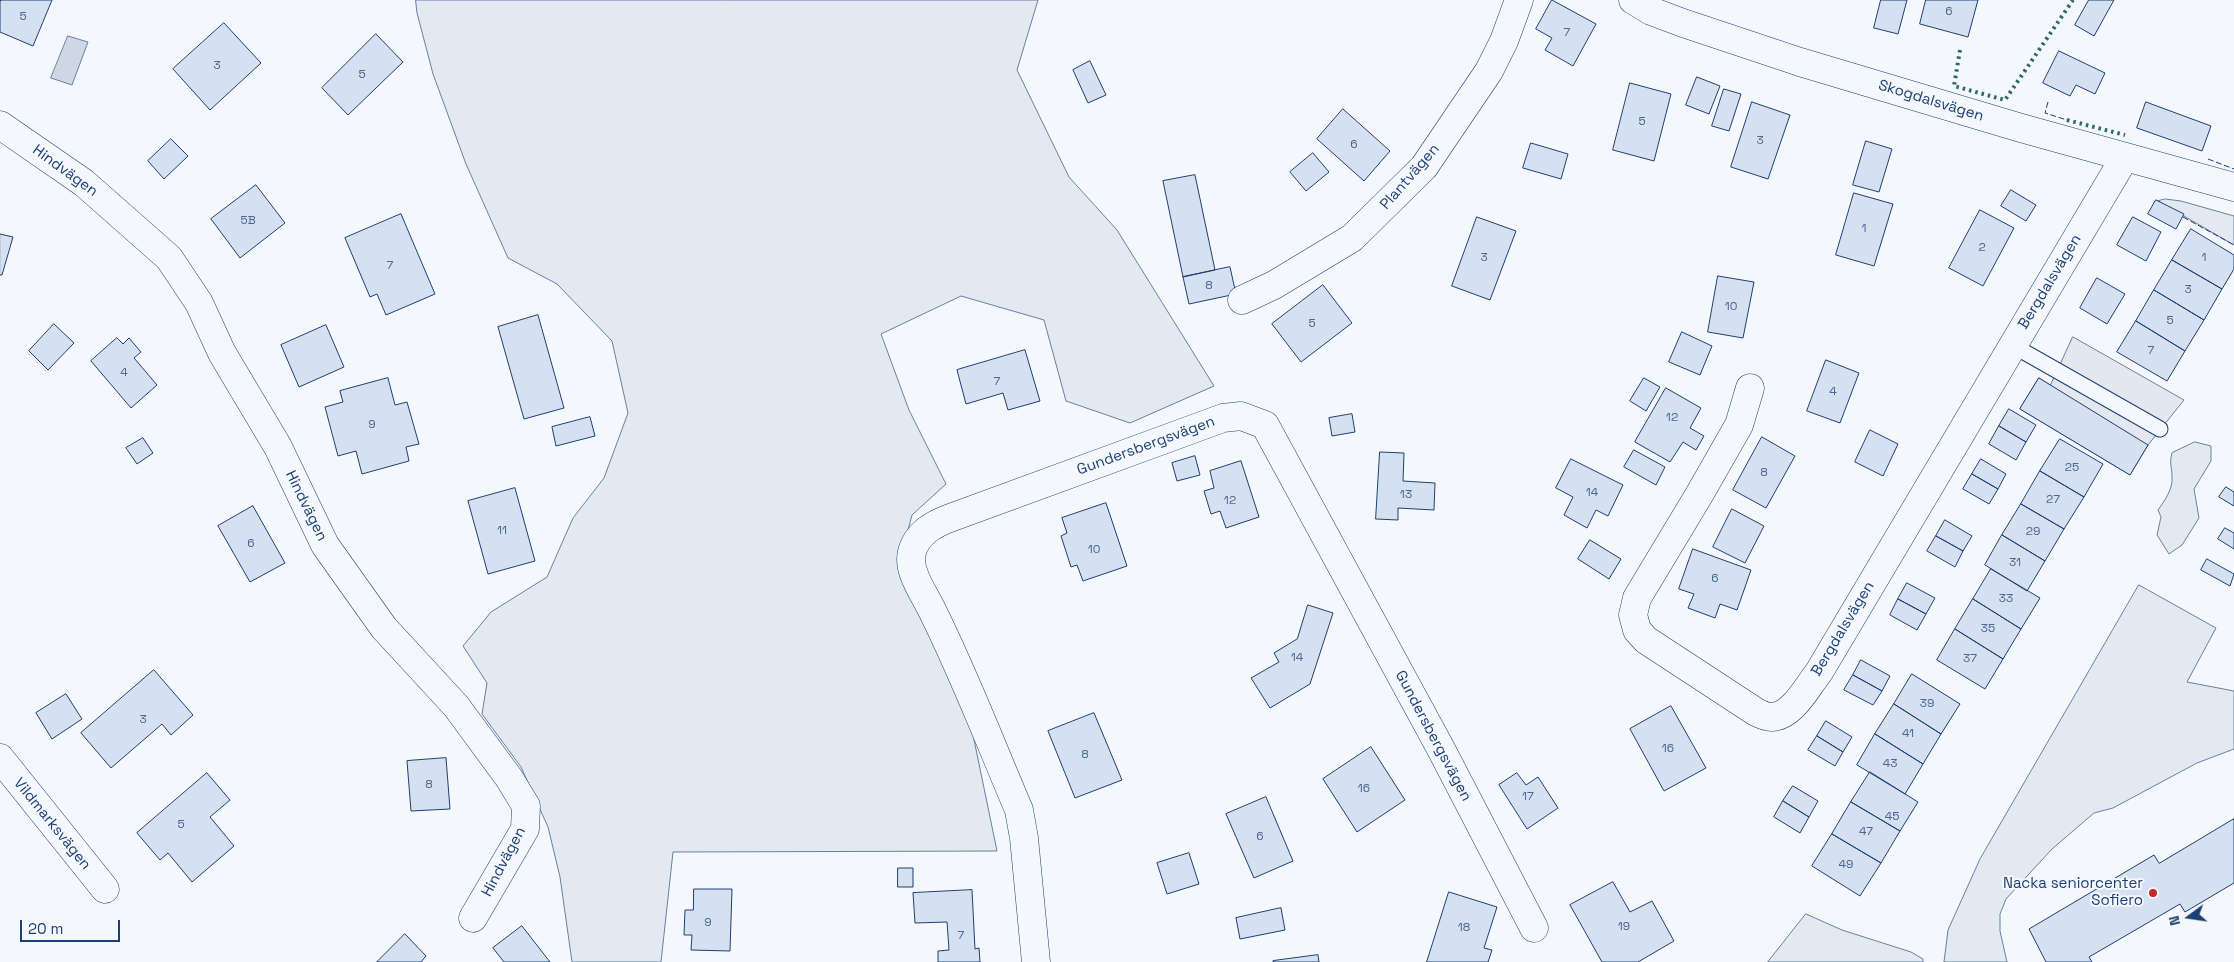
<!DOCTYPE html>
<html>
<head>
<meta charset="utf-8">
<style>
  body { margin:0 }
  #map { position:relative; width:2234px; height:962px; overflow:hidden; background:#f4f7fb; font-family:"Space Grotesk",sans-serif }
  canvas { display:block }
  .north { position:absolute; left:2164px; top:892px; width:50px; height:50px; -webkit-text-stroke:4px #f4f7fb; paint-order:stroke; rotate:256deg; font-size:14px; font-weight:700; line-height:20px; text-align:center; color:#1d3f73 }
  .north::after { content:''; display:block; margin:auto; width:18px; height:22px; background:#1d3f73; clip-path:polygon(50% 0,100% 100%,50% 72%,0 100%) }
  .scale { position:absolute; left:20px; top:920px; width:100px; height:22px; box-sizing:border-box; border:2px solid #1d3f73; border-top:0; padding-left:6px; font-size:15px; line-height:18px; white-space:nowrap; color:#1d3f73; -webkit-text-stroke:4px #f4f7fb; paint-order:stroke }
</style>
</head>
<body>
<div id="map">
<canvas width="2234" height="962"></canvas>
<div class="north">N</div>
<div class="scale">20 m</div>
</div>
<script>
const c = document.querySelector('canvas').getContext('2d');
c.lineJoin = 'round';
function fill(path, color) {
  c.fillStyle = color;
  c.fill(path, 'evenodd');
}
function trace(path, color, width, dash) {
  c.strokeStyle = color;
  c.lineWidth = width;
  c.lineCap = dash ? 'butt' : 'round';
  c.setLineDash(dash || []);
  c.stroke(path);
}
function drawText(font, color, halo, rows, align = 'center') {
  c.font = font + ' "Space Grotesk",sans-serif';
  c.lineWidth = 4;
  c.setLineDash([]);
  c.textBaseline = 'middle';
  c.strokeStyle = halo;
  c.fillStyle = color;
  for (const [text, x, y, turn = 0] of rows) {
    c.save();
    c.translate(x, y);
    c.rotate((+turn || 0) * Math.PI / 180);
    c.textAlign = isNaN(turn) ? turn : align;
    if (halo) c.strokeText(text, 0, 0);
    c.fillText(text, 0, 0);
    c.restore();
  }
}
const green = new Path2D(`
  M416,0H1038L1017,70L1069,177L1117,230L1214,386L1130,423L1066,401L1044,320L961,296L881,334L909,410L946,484L912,515L904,545L972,730L997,851L673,852L661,962H572L560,877L548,827L521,767L482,714L487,683L463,646L491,612L547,577L573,518L604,478L628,413L612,341L557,284L508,258L466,164L433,74L417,13Z
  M2165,199L2181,201L2234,216V245L2158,201Z
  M2195,442L2211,446V461L2194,489L2199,518L2182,545L2169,554L2157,535L2161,517L2158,510C2165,500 2173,489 2172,477C2172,466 2169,464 2172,453Z
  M2139,585L2216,628L2187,682L2234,691V749L2197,763L2113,808L2094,813L2052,849L2006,899L2000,914V931L2007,962H1944L1948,930L1980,859Z
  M1806,914L1842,930L1911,952L1923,959V962H1768Z`);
fill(green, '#e3e9f0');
trace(green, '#687fa3', 1);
const parking = new Path2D(`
  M2073,337L2184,400L2148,445L2130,475L2020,409L2039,378L2050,385Z`);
fill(parking, '#e3e8f0');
trace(parking, '#687fa3', 1);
const water = new Path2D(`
  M68,36L88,42L72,85L51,78Z`);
fill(water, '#cfd7e4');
trace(water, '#687fa3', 1);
const building = new Path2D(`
  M3,0H52L33,46L0,32V1Z
  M1552,0L1596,24L1573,66L1545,50L1552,38L1536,29Z
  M1881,0H1907L1898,34L1874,28Z
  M1926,0H1978L1968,37L1920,24Z
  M2089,0H2114L2094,36L2075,25Z
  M224,23L261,63L210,110L173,69Z
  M376,34L403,62L348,115L322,88Z
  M2059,51L2105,73L2095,94L2076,85L2070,96L2043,83Z
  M1090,61L1106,95L1088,103L1073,70Z
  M1697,77L1720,86L1709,114L1686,105Z
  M1630,83L1671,94L1654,161L1613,150Z
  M1724,89L1741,94L1729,131L1712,126Z
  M1752,102L1790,115L1768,179L1731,167Z
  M2146,102L2211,126L2202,151L2137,128Z
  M1343,109L1390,151L1364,181L1317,139Z
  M171,139L188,156L164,179L148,161Z
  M1866,141L1892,149L1879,192L1853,185Z
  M1531,143L1568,154L1561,179L1523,168Z
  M1313,153L1329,172L1306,191L1290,172Z
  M1195,175L1215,270L1183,277L1163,181Z
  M256,185L285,223L240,258L211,219Z
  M2011,190L2036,205L2026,221L2001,206Z
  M1854,193L1893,204L1874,266L1836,255Z
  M2156,200L2184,214L2176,229L2148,214Z
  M1980,210L2014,228L1983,286L1949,268Z
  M401,214L435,294L386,315L377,294L370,297L345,238Z
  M1477,217L1516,231L1490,300L1452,286Z
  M2133,217L2161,232L2146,261L2117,245Z
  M2191,229L2234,255V269L2222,289L2172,260Z
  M0,234L13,237L2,275H0Z
  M2172,260L2222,289L2204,320L2154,290Z
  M1230,267L1236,294L1189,304L1183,277Z
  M1718,276L1754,282L1743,338L1708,332Z
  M2097,278L2125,294L2107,324L2080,308Z
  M1323,285L1352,323L1301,362L1272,324Z
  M2154,290L2204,320L2185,351L2136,321Z
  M538,315L564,408L524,419L498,327Z
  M2136,321L2185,351L2167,381L2117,352Z
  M54,324L74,343L48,370L29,351Z
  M326,325L344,367L299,387L281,345Z
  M1682,332L1712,346L1700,375L1669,362Z
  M117,338L123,344L129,338L141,352L134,358L157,385L131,408L91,361Z
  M1025,350L1040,401L1008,410L1003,393L966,404L957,370Z
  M1826,360L1859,373L1840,423L1807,411Z
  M388,378L395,405L407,402L419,444L406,447L409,461L362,474L356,451L338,456L325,407L343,402L340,391Z
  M1644,378L1660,387L1646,411L1630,401Z
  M2039,378L2148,445L2130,475L2020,409Z
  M1666,388L1701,408L1690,428L1704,436L1696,450L1683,442L1670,462L1635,442Z
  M2009,409L2036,425L2026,442L1999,426Z
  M1352,414L1355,432L1332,436L1329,418Z
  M590,417L595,436L556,446L552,427Z
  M1999,426L2026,442L2016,460L1989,444Z
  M1870,430L1898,444L1883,476L1855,462Z
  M1762,437L1795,456L1766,508L1733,490Z
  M143,438L153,453L137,464L126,448Z
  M2060,439L2103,464L2084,497L2040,471Z
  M1634,450L1665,467L1656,485L1624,467Z
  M1380,452L1404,453L1403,481L1435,483L1434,510L1398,508V520L1376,519Z
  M1195,456L1200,475L1177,481L1172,463Z
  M1571,459L1623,485L1608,516L1596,510L1587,528L1564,515L1573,497L1556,488Z
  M1981,459L2006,474L1998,489L1972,474Z
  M1241,461L1259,517L1226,528L1220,511L1211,514L1204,491L1214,488L1210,471Z
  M2040,471L2084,497L2064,529L2021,504Z
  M1972,474L1998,489L1989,504L1963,489Z
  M2226,487L2234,492V506L2219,497Z
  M515,488L535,561L488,574L468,501Z
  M1106,503L1127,566L1083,581L1077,565L1071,567L1061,536L1067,533L1062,518Z
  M2021,504L2064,529L2045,561L2002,535Z
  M253,506L285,563L250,582L218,526Z
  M1732,509L1764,526L1745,563L1713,547Z
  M1945,520L1972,536L1963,551L1936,536Z
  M2225,528L2234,533V549L2218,539Z
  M2002,535L2045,561L2027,591L1985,565Z
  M1936,536L1963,551L1955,567L1927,551Z
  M1590,540L1621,559L1609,579L1578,559Z
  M1693,549L1751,570L1737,610L1720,604L1715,618L1688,608L1694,594L1679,589Z
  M2207,559L2234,574L2230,586L2201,570Z
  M1991,569L2040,598L2021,629L1973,599Z
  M1907,583L1935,598L1926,614L1898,599Z
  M1898,599L1926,614L1917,630L1890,615Z
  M1973,599L2021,629L2003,659L1955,629Z
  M1308,605L1333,613L1310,684L1270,708L1251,678L1279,662L1274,653L1297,639Z
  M1955,629L2003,659L1985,689L1937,660Z
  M1861,660L1890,676L1882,691L1853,675Z
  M154,670L193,715L171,735L162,724L111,768L81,733Z
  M1912,674L1960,704L1941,734L1894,704Z
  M1853,675L1882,691L1873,705L1844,690Z
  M66,694L82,719L52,739L36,713Z
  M1894,704L1941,734L1923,764L1875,734Z
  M1671,706L1706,768L1664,791L1630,729Z
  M1094,713L1122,780L1075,798L1048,731Z
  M1826,721L1852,737L1843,752L1817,736Z
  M1875,734L1923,764L1905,794L1857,765Z
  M1817,736L1843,752L1835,766L1808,750Z
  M1371,747L1405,800L1357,832L1323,779Z
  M446,758L450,809L411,811L407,761Z
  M1870,772L1918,802L1900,831L1851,802Z
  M207,773L230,800L210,817L234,846L192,882L168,853L160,860L137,833Z
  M1517,773L1526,785L1538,777L1558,808L1527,829L1499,785Z
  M1793,786L1818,801L1809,817L1783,801Z
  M1266,797L1293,861L1254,878L1226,814Z
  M1783,801L1809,817L1800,833L1774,817Z
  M1851,802L1900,831L1881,863L1832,834Z
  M2234,819V883L2185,912L2180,904L2089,957L2092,962H2046L2029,929L2154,855L2159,863Z
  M1832,834L1881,863L1860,896L1812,866Z
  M1189,853L1199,884L1167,894L1157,863Z
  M898,868H913V887H898Z
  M1613,882L1630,912L1652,901L1674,941L1638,962H1602L1570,905Z
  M694,889H732L730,951L691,950L692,935H684L685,910H693Z
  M972,890L975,949L979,948L980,962H938V951L949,950L947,922L915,923L913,893Z
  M1449,892L1497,907L1484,948L1492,950L1488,962H1427Z
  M1281,908L1285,930L1240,939L1236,918Z
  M522,926L550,962H504L493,948Z
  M405,934L426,956L421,962H377Z
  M1318,955L1319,962H1273V961Z`);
fill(building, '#d5e0f0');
trace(building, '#1d3f73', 1);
const lane = new Path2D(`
  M2012,345L2160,429`);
const street = new Path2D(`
  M1633,0L1651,11L1683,23L1800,62L2021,128L2234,187
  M0,125L84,183L169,258L199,303L222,353L278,447L325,545L384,628L456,706L509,778L526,806L525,829L473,918
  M1242,300L1274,285L1352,238L1424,167L1489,71L1504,41L1519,0
  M1750,388L1739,425L1699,495L1637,598L1633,615L1637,630L1646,640L1756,712C1760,714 1766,717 1771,717C1792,717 1807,687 1819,672L2125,157
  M0,758L105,889
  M1036,962L1024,838L1019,810C990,742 964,674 931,608C923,592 907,570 912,552C917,533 934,524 950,518L1223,418L1241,416L1265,425L1441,749L1534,928`);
trace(lane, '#1d3f73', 17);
trace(street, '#1d3f73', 29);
trace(lane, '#f4f7fb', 15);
trace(street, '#f4f7fb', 28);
trace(new Path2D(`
  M1960,50L1954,86L2005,100L2073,0
  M2067,120L2125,135`), '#2c6c60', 4, [2.5, 4]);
trace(new Path2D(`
  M2048,102L2045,113L2067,120
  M2208,159L2234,169
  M2183,217L2234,245`), '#1d3f73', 1, [6, 2.5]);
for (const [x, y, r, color] of [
  [2153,893,5,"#c62828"]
]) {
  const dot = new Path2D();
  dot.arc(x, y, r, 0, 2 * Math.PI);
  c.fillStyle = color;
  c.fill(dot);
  trace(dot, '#f4f7fb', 2);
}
drawText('12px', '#4b6792', null, [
  ["6",1949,12],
  ["5",23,17],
  ["7",1567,33],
  ["3",217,66],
  ["5",362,75],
  ["5",1642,122],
  ["3",1760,141],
  ["6",1354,145],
  ["5B",248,221],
  ["1",1864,229],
  ["2",1982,248],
  ["3",1484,258],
  ["1",2204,258],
  ["7",390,266],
  ["8",1209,286],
  ["3",2188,290],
  ["10",1731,307],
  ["5",2170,321],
  ["5",1312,324],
  ["7",2151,351],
  ["4",124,373],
  ["7",997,382],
  ["4",1833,392],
  ["12",1672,418],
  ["9",372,425],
  ["25",2072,468],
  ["8",1764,473],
  ["14",1592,493],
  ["13",1406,495],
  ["27",2053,500],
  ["12",1230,501],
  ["11",502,531],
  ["29",2033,532],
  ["6",251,544],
  ["10",1094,550],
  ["31",2015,563],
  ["6",1715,579],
  ["33",2006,599],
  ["35",1988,629],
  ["14",1297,658],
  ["37",1970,659],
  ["39",1927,704],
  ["3",143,720],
  ["41",1908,734],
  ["16",1668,749],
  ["8",1085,755],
  ["43",1890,764],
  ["8",429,785],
  ["16",1364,789],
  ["17",1528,797],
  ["45",1892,817],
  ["5",181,825],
  ["47",1866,832],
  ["6",1260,837],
  ["49",1846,865],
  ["9",708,923],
  ["19",1624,927],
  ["18",1464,928],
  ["7",961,936]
]);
drawText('15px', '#1d3f73', '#f4f7fb', [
  ["Skogdalsvägen",1931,101,17],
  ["Hindvägen",65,171,36],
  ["Plantvägen",1410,177,-49],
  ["Bergdalsvägen",2050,282,-59],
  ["Gundersbergsvägen",1146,446,-20],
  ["Hindvägen",306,506,64],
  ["Bergdalsvägen",1843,629,-59],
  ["Gundersbergsvägen",1433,736,62],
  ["Vildmarksvägen",52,824,51],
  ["Hindvägen",504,862,-62]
]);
drawText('15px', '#1d3f73', '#f4f7fb', [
  ["Nacka seniorcenter",2143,884],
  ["Sofiero",2143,901]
], 'right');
</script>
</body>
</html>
